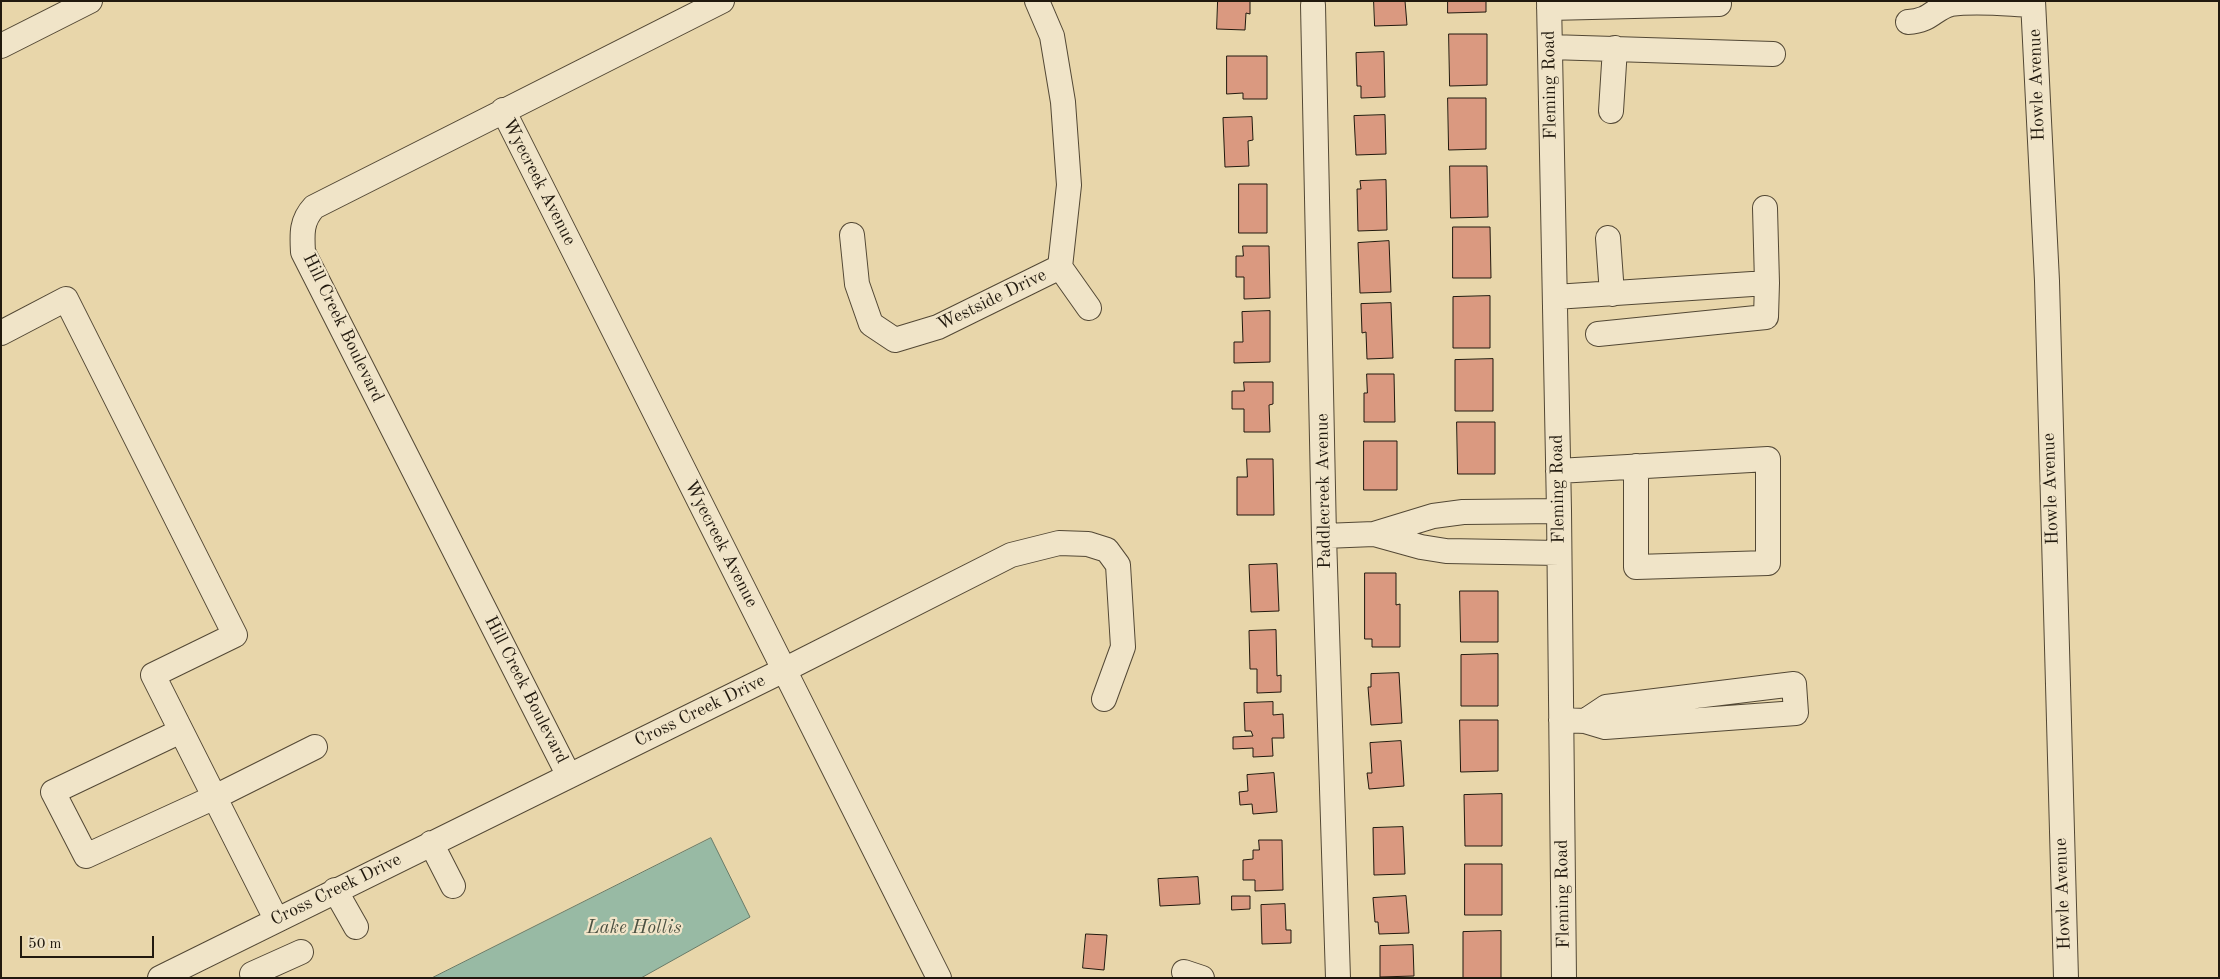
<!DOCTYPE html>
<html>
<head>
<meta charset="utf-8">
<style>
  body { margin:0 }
  #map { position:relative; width:2220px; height:979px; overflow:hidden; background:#e8d6aa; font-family:"Old Standard TT",serif }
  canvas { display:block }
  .frame { position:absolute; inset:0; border:2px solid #21190e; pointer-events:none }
  .scale { position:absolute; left:20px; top:936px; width:134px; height:22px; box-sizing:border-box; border:2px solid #21190e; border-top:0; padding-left:6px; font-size:15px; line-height:18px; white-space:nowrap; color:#21190e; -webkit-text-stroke:4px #f0e4c8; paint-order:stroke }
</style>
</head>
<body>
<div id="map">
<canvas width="2220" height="979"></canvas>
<div class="frame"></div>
<div class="scale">50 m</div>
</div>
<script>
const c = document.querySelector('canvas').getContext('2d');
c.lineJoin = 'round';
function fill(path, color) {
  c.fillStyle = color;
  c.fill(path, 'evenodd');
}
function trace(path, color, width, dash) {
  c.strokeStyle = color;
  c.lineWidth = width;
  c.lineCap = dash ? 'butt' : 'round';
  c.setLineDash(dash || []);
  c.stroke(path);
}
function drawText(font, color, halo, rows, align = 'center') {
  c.font = font + ' "Old Standard TT",serif';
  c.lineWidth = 4.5;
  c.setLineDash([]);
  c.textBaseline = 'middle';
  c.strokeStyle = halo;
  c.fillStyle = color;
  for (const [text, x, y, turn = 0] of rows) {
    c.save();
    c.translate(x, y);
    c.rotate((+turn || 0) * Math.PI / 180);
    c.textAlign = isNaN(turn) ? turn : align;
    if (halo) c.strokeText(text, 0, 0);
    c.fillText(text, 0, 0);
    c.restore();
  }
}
const water = new Path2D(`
  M711,838L750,917L641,978H432Z`);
fill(water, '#98baa4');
trace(water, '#687a68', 1);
const building = new Path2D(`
  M1218,1H1250V14L1246,13L1245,30L1217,29Z
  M1374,1H1405L1407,25L1375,26Z
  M1448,1H1486V12L1448,13Z
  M1449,34H1487V85L1450,86Z
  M1384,52L1385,97L1361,98V86H1357L1356,53Z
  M1227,56H1267V99H1243V93L1227,94Z
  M1448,98H1486V149L1449,150Z
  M1385,115L1386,154L1356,155L1354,116Z
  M1252,117L1253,140L1248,141L1249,166L1225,167L1223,118Z
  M1450,166H1487L1488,217L1451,218Z
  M1386,180L1387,230L1358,231L1357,189H1361L1360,181Z
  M1239,184H1267V233H1239Z
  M1453,227H1490L1491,278H1453Z
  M1389,241L1391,292L1360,293L1358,243Z
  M1243,246H1269L1270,298L1244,299V277H1236V256H1243Z
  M1490,296V348H1453V297Z
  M1391,303L1393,358L1367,359L1366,332L1362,333L1361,304Z
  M1270,311V362L1234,363V342H1243L1242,312Z
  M1493,359V411H1455V360Z
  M1367,374H1394L1395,422H1364V393H1367Z
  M1244,382H1273V404L1269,405L1270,432H1244V409H1232V391H1244Z
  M1457,422H1495V474H1458Z
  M1364,441H1397V490H1364Z
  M1247,459H1273L1274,515H1237V477H1247Z
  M1277,564L1279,611L1251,612L1249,565Z
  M1365,573H1396V605L1400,604V647H1372V639H1365Z
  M1460,591H1498V642H1461Z
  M1276,630L1277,676L1281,675V692L1257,693V669H1250L1249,631Z
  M1498,654V706H1461V655Z
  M1399,673L1402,723L1371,725L1368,687H1371V674Z
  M1273,702V715L1283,714L1284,738H1272L1273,756L1253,757V748L1233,749V737L1253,736L1251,731H1245L1244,703Z
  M1460,720H1498V771L1461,772Z
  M1401,741L1404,786L1369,789L1367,773H1372L1370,743Z
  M1274,773L1277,812L1253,814L1252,804L1240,805L1239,792L1248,791L1247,775Z
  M1502,794V846H1465L1464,795Z
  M1403,827L1405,874L1374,875L1373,828Z
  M1259,840H1282L1283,890L1255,891V880H1243V860L1253,859V850H1259Z
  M1465,864H1502V915H1465Z
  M1198,877L1200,904L1160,906L1158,879Z
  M1232,896H1250V909L1232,910Z
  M1406,896L1409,933L1379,934L1378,922H1375L1373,898Z
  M1285,904L1286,930H1291V943L1262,944L1261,905Z
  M1501,931V978H1463V932Z
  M1086,934L1107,935L1104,970L1083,968Z
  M1413,945L1414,976L1380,977V946Z`);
fill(building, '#da9980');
trace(building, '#21190e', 1);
const minor = new Path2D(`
  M1549,1L1559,511L1564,978
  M2033,1L2047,281L2066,978
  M1313,5L1324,536L1338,978
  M1549,8L1719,4
  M1908,22C1931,21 1934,8 1951,4C1977,0 2007,4 2033,5
  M1,46L90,1
  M1550,47L1773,54
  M503,110L939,978
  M1611,111L1615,48
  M852,235L857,284L871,324L895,340L938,327L1060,267L1069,185L1063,102L1052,36L1037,1
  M1608,238L1612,294
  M1060,267L1089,308
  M1555,297L1767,283L1765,208
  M1,333L66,299L235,635L153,675L276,919
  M1598,334L1766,317L1767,283
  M1558,471L1768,459V563L1636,567V466
  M1374,534L1421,547L1446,551L1559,553
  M1324,536L1374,534L1433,516L1463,512L1559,511
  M1561,720L1585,721L1605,727L1796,713L1794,684L1606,707L1585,721
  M181,731L53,792L86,856L215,797L315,747
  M569,776L303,252C302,234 301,221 314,207L722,1
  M431,843L453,886
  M335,890L356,927
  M1184,972L1202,978
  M252,974L301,952
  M160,978L784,670L1011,555L1059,543L1088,544L1107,550L1118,565L1123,647L1104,699`);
trace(minor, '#534835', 26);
trace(minor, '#f0e4c8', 24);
drawText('18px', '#21190e', '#f0e4c8', [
  ["Fleming Road",1550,85,-91],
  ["Howle Avenue",2037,85,-92],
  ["Wyecreek Avenue",539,182,63],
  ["Westside Drive",992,300,-26],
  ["Hill Creek Boulevard",343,328,64],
  ["Fleming Road",1558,489,-91],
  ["Howle Avenue",2051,489,-92],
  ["Paddlecreek Avenue",1324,491,-91],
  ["Wyecreek Avenue",721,544,63],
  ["Hill Creek Boulevard",526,690,63],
  ["Cross Creek Drive",700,711,-26],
  ["Cross Creek Drive",336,890,-26],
  ["Fleming Road",1563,894,-91],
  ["Howle Avenue",2063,894,-92]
]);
drawText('italic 19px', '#4b5142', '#f0e4c8', [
  ["Lake Hollis",634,928]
]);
</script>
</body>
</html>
